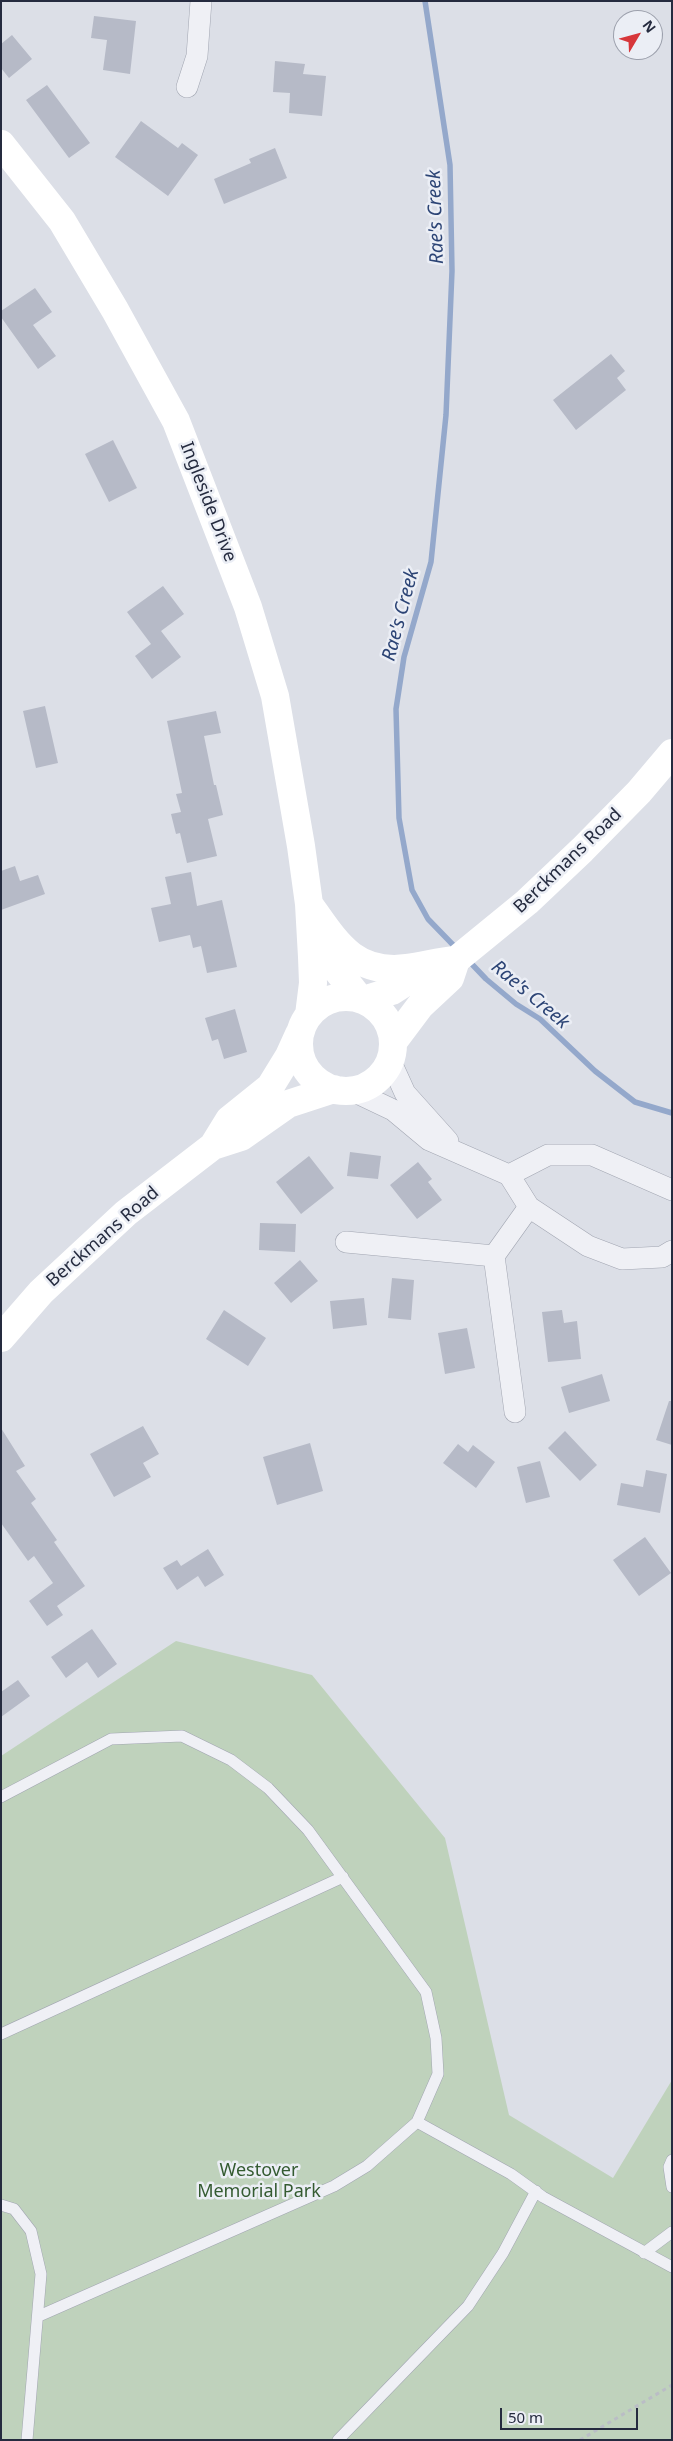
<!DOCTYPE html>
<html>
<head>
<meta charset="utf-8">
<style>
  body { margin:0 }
  #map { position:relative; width:673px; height:2441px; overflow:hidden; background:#dcdfe7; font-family:"Noto Sans",sans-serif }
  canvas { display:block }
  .frame { position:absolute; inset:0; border:2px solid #252b3f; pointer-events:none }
  .north { position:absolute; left:613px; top:10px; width:50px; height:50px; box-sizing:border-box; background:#ebeef5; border:1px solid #9ca0ac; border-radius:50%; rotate:53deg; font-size:14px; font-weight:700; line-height:20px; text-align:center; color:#252b3f }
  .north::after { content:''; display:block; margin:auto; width:18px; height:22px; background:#d7363a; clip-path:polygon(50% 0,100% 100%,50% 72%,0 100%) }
  .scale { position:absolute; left:500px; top:2408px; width:138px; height:22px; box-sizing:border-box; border:2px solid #252b3f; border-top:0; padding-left:6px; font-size:15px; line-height:18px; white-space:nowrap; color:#252b3f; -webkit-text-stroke:4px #ebeef5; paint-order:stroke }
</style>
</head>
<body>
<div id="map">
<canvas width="673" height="2441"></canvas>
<div class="frame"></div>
<div class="north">N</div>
<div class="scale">50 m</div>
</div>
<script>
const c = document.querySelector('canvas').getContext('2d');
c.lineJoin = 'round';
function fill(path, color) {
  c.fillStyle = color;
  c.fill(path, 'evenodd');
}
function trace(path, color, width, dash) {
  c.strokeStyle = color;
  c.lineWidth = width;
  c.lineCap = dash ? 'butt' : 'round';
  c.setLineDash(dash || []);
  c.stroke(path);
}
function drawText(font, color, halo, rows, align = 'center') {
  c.font = font + ' "Noto Sans",sans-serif';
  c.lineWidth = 5;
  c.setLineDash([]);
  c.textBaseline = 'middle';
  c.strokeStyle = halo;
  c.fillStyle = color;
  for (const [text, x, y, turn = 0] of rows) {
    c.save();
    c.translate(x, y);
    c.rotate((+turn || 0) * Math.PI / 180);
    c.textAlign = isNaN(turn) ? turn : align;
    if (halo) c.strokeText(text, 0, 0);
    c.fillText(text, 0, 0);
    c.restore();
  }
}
fill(new Path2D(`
  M176,1641L312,1675L445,1838L509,2115L613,2178L672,2080V2440H1V1756Z`), '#bfd2bc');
trace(new Path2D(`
  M425,1L450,165L452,271L446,415L431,562L404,657L396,709L399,818L412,890L428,919L458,950
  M468,960L486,979L516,1004L540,1019L595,1071L635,1102L672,1113`), '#94a8cb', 5.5);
fill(new Path2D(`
  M94,16L136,21L130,74L103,70L107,40L91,38Z
  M12,35L32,59L9,78L1,68V44Z
  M275,61L305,64L303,74L326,76L322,116L289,113L290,93L273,92Z
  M47,85L90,143L69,158L26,100Z
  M141,121L178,148L182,143L198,155L168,196L115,157Z
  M275,148L287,178L224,204L214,179L251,163L249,159Z
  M35,288L52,312L33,325L56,356L38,369L1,317V311Z
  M611,354L625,371L617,378L626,390L576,430L553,400Z
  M113,440L137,488L109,502L85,454Z
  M163,586L184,614L161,631L181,657L152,679L135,656L151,644L127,612Z
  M45,706L58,763L36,768L23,711Z
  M216,711L221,733L204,736L214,785H216L223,815L208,819L217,856L187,863L180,833L176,834L171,814L181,812L176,794L182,793L167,721Z
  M15,866L20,881L38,875L45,894L1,910V871Z
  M191,872L197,906L222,900L237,967L207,973L201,946L193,948L190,935L159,942L151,908L171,904L165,877Z
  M235,1009L247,1052L224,1059L218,1039L212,1041L205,1018Z
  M350,1152L381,1156L378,1179L347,1176Z
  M309,1156L334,1188L301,1214L276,1182Z
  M418,1162L432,1179L428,1182L442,1200L417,1219L390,1185Z
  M260,1223L296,1224L295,1252L259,1250Z
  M300,1260L318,1281L291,1303L274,1283Z
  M392,1278L414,1280L411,1320L388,1318Z
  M364,1298L367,1325L333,1329L330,1301Z
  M224,1310L266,1338L248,1366L206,1339Z
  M562,1310L564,1323L577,1321L581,1359L548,1362L542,1312Z
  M467,1328L475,1368L445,1374L438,1333Z
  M602,1374L610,1401L569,1413L561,1387Z
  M669,1401H672V1445L656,1440Z
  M143,1426L159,1454L143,1463L151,1477L114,1497L90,1454Z
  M1,1428L25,1466L16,1471L36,1499L31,1503L57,1540L54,1542L85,1586L57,1606L63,1615L47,1626L29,1601L53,1583L34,1556L28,1561L1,1523Z
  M565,1431L597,1465L580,1481L548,1448Z
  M310,1443L323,1491L277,1505L263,1457Z
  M458,1444L468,1452L473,1445L495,1462L476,1488L443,1463Z
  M540,1461L550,1497L526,1503L517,1467Z
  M646,1470L667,1474L660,1513L617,1505L621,1483L643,1487Z
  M645,1537L671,1573L639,1596L613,1560Z
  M208,1549L224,1575L205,1587L198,1576L177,1590L163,1568L177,1560L181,1566Z
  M92,1629L117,1664L98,1678L87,1662L66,1678L51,1657Z
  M18,1680L30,1696L1,1717V1692Z`), '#b6bac7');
const lane = new Path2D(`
  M1,1797L111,1739L182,1736L231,1760L268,1788L308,1830L426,1992L436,2038L438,2074L417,2122L367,2166L334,2186L39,2316
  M1,2034L343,1877
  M417,2122L511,2174L543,2197L672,2267
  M672,2160L669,2167L672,2187
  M1,2205L14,2209L31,2231L41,2274L27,2440
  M644,2253L672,2232
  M338,2440L468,2306L503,2253L536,2191`);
const street = new Path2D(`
  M187,87L197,56L201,1
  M390,1060L405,1093L448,1141
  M353,1091L393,1110L429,1140L509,1175
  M509,1175L529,1207L588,1246L622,1259L662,1257L672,1251
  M509,1175L548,1155H592L672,1190
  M346,1242L494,1256L529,1207
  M494,1256L515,1412`);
trace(lane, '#a1a5b1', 12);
trace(street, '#a1a5b1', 22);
trace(new Path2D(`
  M580,2440L672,2385`), '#babdc6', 3, [4, 4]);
trace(lane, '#eff0f5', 11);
trace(street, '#eff0f5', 21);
trace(new Path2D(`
  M1,144L62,221L115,310L176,421L248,607L275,696L301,846L309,904L312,957L313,983L309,1015
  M309,904C336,942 354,975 407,968C424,966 439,961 456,960
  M318,934L326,956L359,998
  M299 1044a47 47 0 1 1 94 0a47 47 0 1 1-94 0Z
  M363,1000L392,991L428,968
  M393,1042L420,1006L450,978L456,960L527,902L582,850L639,792L672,753
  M213,1146L241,1137L288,1104L334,1089
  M1,1338L41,1292L126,1213L213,1146L229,1120L270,1087L289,1056L299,1034`), '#fff', 28);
drawText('18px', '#252b3f', '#ebeef5', [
  ["Ingleside Drive",208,502,69],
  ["Berckmans Road",568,861,-44],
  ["Berckmans Road",103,1237,-41]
]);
drawText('18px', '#345b31', '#ebeef5', [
  ["Westover",259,2171],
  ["Memorial Park",259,2192]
]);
drawText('italic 19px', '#2c4475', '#ebeef5', [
  ["Rae's Creek",436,217,-92],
  ["Rae's Creek",401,615,-75],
  ["Rae's Creek",530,995,40]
]);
</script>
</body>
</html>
